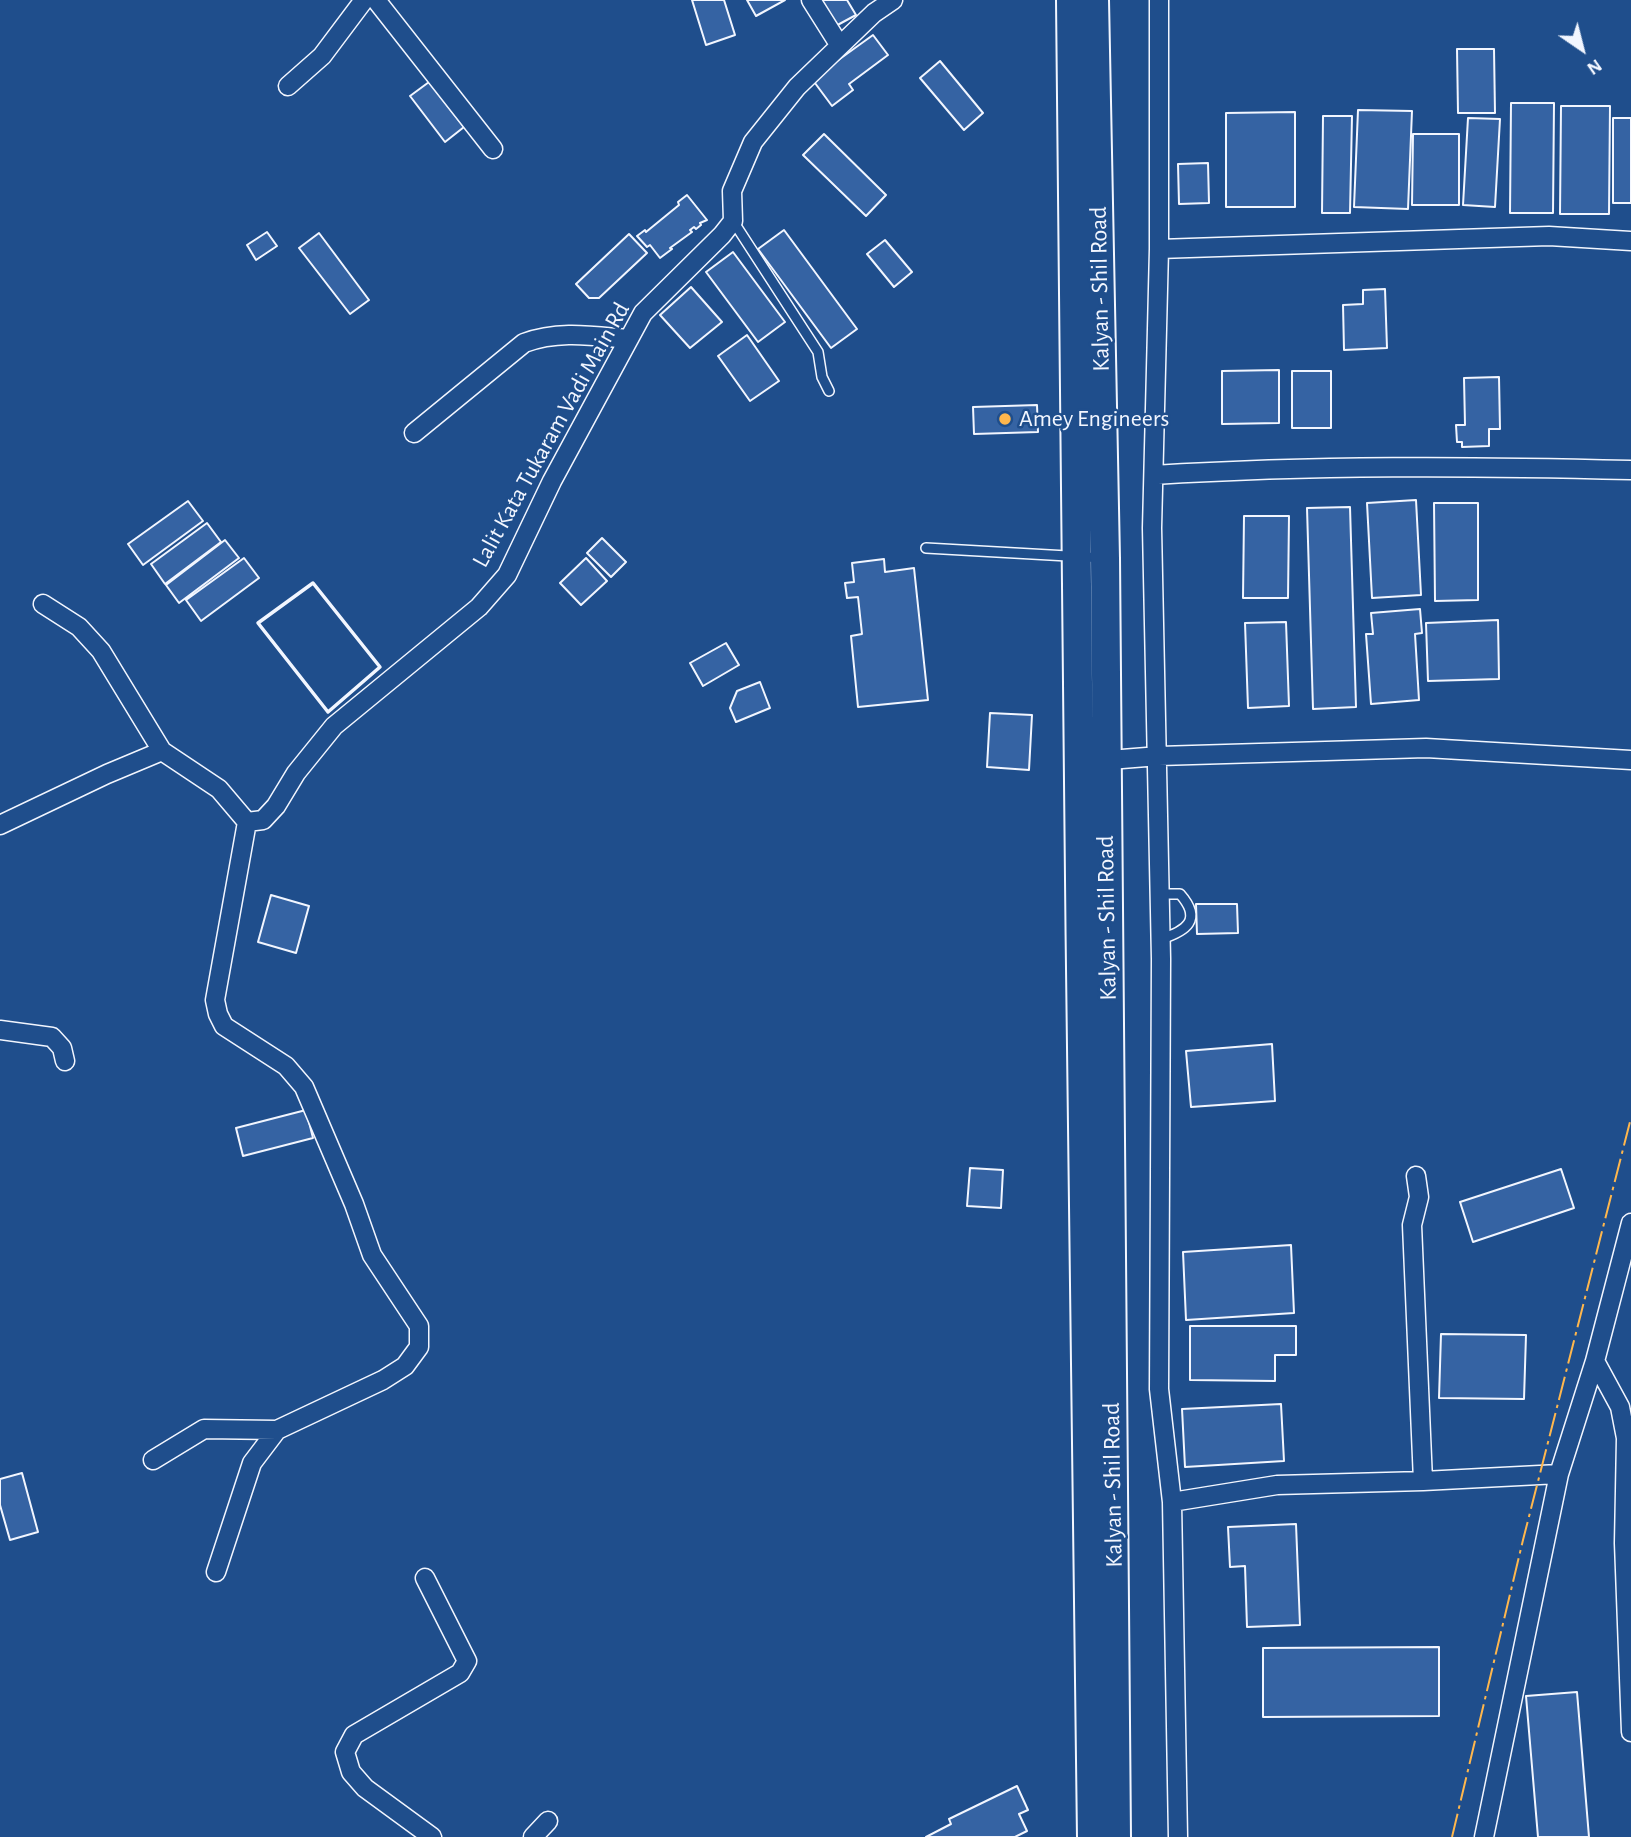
<!DOCTYPE html>
<html>
<head>
<meta charset="utf-8">
<style>
  body { margin:0 }
  #map { position:relative; width:1631px; height:1837px; overflow:hidden; background:#1f4e8c; font-family:"Alegreya Sans",sans-serif }
  canvas { display:block }
  .north { position:absolute; left:1547px; top:14px; width:70px; height:70px; -webkit-text-stroke:5px #1f4e8c; paint-order:stroke; rotate:145deg; font-size:19px; font-weight:700; line-height:28px; text-align:center; color:#f2f6ff }
  .north::after { content:''; display:block; margin:auto; width:24px; height:32px; background:#f2f6ff; clip-path:polygon(50% 0,100% 100%,50% 72%,0 100%) }
</style>
</head>
<body>
<div id="map">
<canvas width="1631" height="1837"></canvas>
<div class="north">N</div>
</div>
<script>
const c = document.querySelector('canvas').getContext('2d');
c.lineJoin = 'round';
function fill(path, color) {
  c.fillStyle = color;
  c.fill(path, 'evenodd');
}
function trace(path, color, width, dash) {
  c.strokeStyle = color;
  c.lineWidth = width;
  c.lineCap = dash ? 'butt' : 'round';
  c.setLineDash(dash || []);
  c.stroke(path);
}
function drawText(font, color, halo, rows, align = 'center') {
  c.font = font + ' "Alegreya Sans",sans-serif';
  c.lineWidth = 5;
  c.setLineDash([]);
  c.textBaseline = 'middle';
  c.strokeStyle = halo;
  c.fillStyle = color;
  for (const [text, x, y, turn = 0] of rows) {
    c.save();
    c.translate(x, y);
    c.rotate((+turn || 0) * Math.PI / 180);
    c.textAlign = isNaN(turn) ? turn : align;
    if (halo) c.strokeText(text, 0, 0);
    c.fillText(text, 0, 0);
    c.restore();
  }
}
const building = new Path2D(`
  M692,0H724L735,35L706,45Z
  M747,0H785L756,16Z
  M816,0H847L856,15L832,28Z
  M873,35L888,55L849,84L853,90L832,106L812,79Z
  M1457,49H1494L1495,113H1458Z
  M940,61L983,113L964,130L920,78Z
  M429,82L464,127L445,142L410,96Z
  M1511,103H1554L1553,213H1510Z
  M1561,106H1610L1609,214H1560Z
  M1358,110L1412,111L1408,209L1354,207Z
  M1295,112V207H1226V113Z
  M1323,116H1352L1350,213H1322Z
  M1468,118L1500,119L1495,207L1463,205Z
  M1613,118H1631V203H1613Z
  M824,134L886,195L866,216L803,155Z
  M1413,134H1459V205H1412Z
  M1208,163L1209,203L1179,204L1178,164Z
  M687,195L707,220L700,223L701,225L696,229L694,227L690,230L692,232L670,248L672,249L660,258L650,245L647,247L637,236L645,230L646,232L679,205L678,202Z
  M784,230L857,329L831,348L758,249Z
  M267,232L277,246L256,260L247,245Z
  M319,233L369,300L350,314L299,248Z
  M629,234L647,253L599,298H589L576,284Z
  M885,240L912,272L894,287L867,254Z
  M733,252L785,322L758,342L706,272Z
  M691,287L722,322L690,348L660,315Z
  M1385,289L1387,348L1344,350L1343,305L1363,304V290Z
  M747,335L779,381L750,401L718,356Z
  M1279,370V423L1222,424V371Z
  M1292,371H1331V428H1292Z
  M1499,377L1500,429H1489V446L1462,447V442H1457L1456,425H1465L1464,378Z
  M1037,405L1038,432L974,434L973,407Z
  M1416,500L1421,595L1372,598L1367,503Z
  M188,501L203,521L143,565L128,544Z
  M1434,503H1478V600L1435,601Z
  M1350,507L1356,707L1313,709L1307,508Z
  M1244,516H1289L1288,598H1243Z
  M207,523L221,542L165,584L151,564Z
  M602,538L626,562L611,577L587,553Z
  M225,540L239,558L179,603L166,585Z
  M244,558L259,578L201,621L186,600Z
  M586,558L607,581L581,605L560,583Z
  M884,559L885,572L914,568L928,700L858,707L851,636L862,634L858,597L847,598L845,583L854,582L852,563Z
  M1420,609L1422,633L1415,634L1419,700L1371,704L1366,634H1373L1371,613Z
  M1498,620L1499,679L1428,681L1426,623Z
  M1286,622L1289,706L1248,708L1245,623Z
  M726,643L739,665L703,686L690,663Z
  M760,682L770,708L736,722L730,708L737,691Z
  M990,713L1032,715L1029,770L987,767Z
  M271,895L309,906L296,953L258,942Z
  M1196,904H1237L1238,933L1197,934Z
  M1272,1044L1275,1101L1191,1107L1186,1051Z
  M306,1110L313,1138L243,1156L236,1128Z
  M970,1168L1003,1170L1001,1208L967,1206Z
  M1561,1169L1574,1208L1473,1242L1460,1202Z
  M1291,1245L1294,1313L1186,1320L1183,1252Z
  M1190,1326H1296V1355H1275V1381L1190,1380Z
  M1441,1334L1526,1335L1524,1399L1439,1398Z
  M1281,1404L1284,1461L1185,1467L1182,1409Z
  M22,1473L38,1532L10,1540L0,1505V1479Z
  M1296,1524L1300,1625L1247,1627L1245,1566L1230,1567L1228,1527Z
  M1439,1647V1716L1263,1717V1648Z
  M1577,1692L1589,1837H1538L1526,1696Z
  M1017,1786L1028,1810L1019,1814L1027,1831L1015,1837H926L951,1824L949,1819Z`);
fill(building, '#3563a3');
trace(building, '#f2f6ff', 2);
const service = new Path2D(`
  M733,221L818,352L822,377L829,391
  M926,548L1103,558
  M1161,894H1180C1203,920 1186,931 1161,939`);
const minor = new Path2D(`
  M376,0L493,149
  M811,0L840,46
  M1159,0V249L1152,528L1161,959L1159,1389L1172,1502L1178,1837
  M288,86L322,56L364,0
  M1159,249L1549,236L1631,241
  M414,433L524,343C559,330 593,336 629,339
  M1154,475C1313,465 1472,466 1631,470
  M43,604L79,627L101,651L162,751L219,789L247,822L263,820L276,806L296,773L334,726L479,607L507,575L552,481L643,313L722,235L733,221L732,191L753,142L797,87L874,13L893,0
  M1097,761L1159,756L1426,748L1631,760
  M0,825L107,774L162,751
  M0,1030L52,1037L62,1048L65,1061
  M1416,1176L1419,1197L1412,1225L1423,1481
  M1595,1361L1620,1407L1626,1438L1624,1543L1631,1732
  M153,1460L204,1429L277,1430
  M1172,1502L1277,1485L1423,1481L1559,1474
  M216,1572L252,1463L277,1430L383,1380L405,1366L419,1347V1326L372,1255L354,1204L304,1087L286,1066L224,1026L218,1014L215,1000L247,822
  M425,1578L467,1661L460,1673L354,1735L345,1752L351,1772L365,1788L432,1837
  M533,1837L548,1821
  M1484,1837L1559,1474L1595,1361L1631,1223`);
const primary = new Path2D(`
  M1071,0C1075,612 1085,1225 1092,1837
  M1094,0L1105,558L1116,1837`);
trace(service, '#f2f6ff', 12);
trace(minor, '#f2f6ff', 21);
trace(primary, '#f2f6ff', 32);
trace(service, '#1f4e8c', 9);
trace(minor, '#1f4e8c', 18);
trace(primary, '#1f4e8c', 28);
trace(new Path2D(`
  M313,583L380,667L328,712L258,623Z`), '#f2f6ff', 3.5);
trace(new Path2D(`
  M1452,1837L1523,1540L1631,1118`), '#ffb74d', 2, [24, 5, 3.5, 5]);
for (const [x, y, r, color] of [
  [1005,419,7,"#ffb74d"]
]) {
  const dot = new Path2D();
  dot.arc(x, y, r, 0, 2 * Math.PI);
  c.fillStyle = color;
  c.fill(dot);
  trace(dot, '#1f4e8c', 2.5);
}
drawText('24px', '#f2f6ff', '#1f4e8c', [
  ["Kalyan - Shil Road",1100,289,-91],
  ["Lalit Kata Tukaram Vadi Main Rd",551,435,-61],
  ["Kalyan - Shil Road",1107,918,-91],
  ["Kalyan - Shil Road",1113,1485,-91]
]);
drawText('24px', '#f2f6ff', '#1f4e8c', [
  ["Amey Engineers",1019,419]
], 'left');
</script>
</body>
</html>
